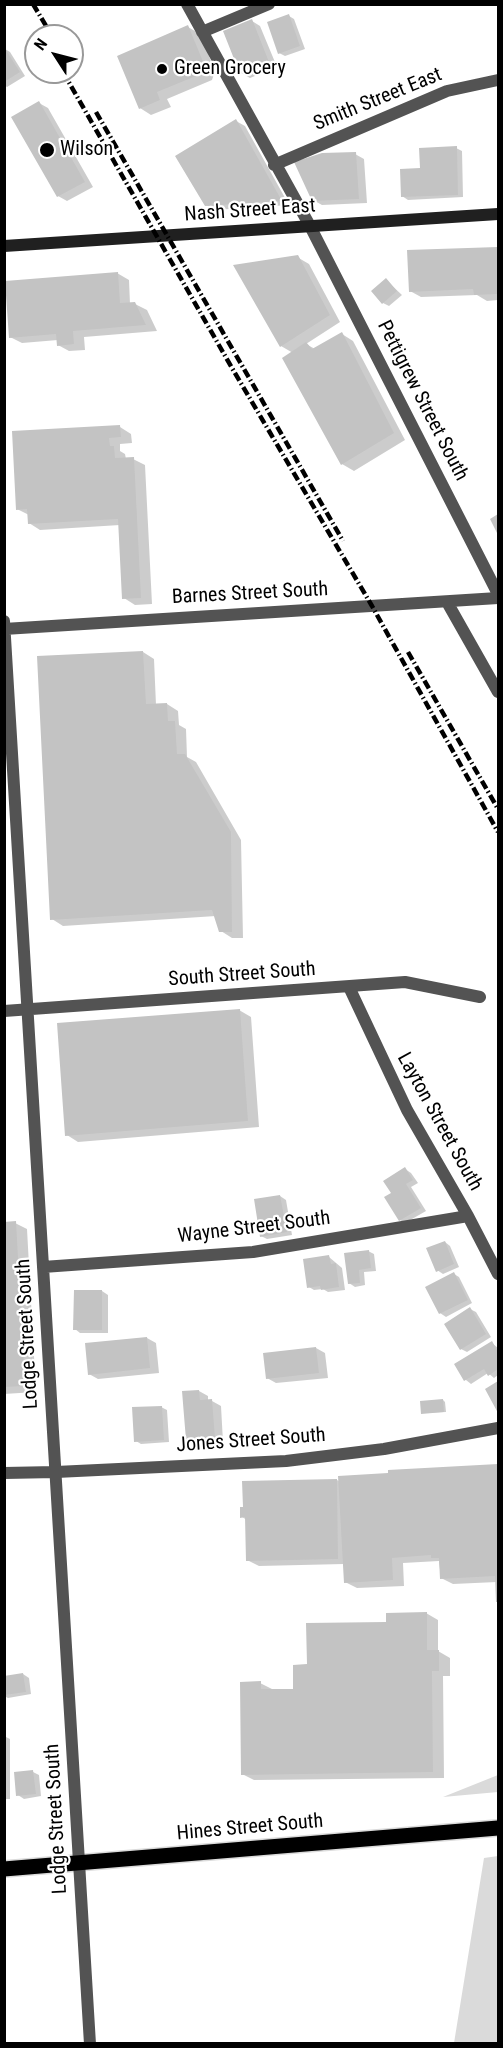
<!DOCTYPE html>
<html>
<head>
<meta charset="utf-8">
<style>
  body { margin:0 }
  #map { position:relative; width:503px; height:2048px; overflow:hidden; background:#fff; font-family:"Roboto Condensed",sans-serif }
  canvas { display:block }
  .frame { position:absolute; inset:0; border:6px solid #000; pointer-events:none }
  .north { position:absolute; left:24px; top:24px; width:60px; height:60px; box-sizing:border-box; background:#fff; border:2px solid #999; border-radius:50%; rotate:306deg; font-size:16px; font-weight:700; line-height:24px; text-align:center; color:#000 }
  .north::after { content:''; display:block; margin:auto; width:21px; height:27px; background:#000; clip-path:polygon(50% 0,100% 100%,50% 72%,0 100%) }
</style>
</head>
<body>
<div id="map">
<canvas width="503" height="2048"></canvas>
<div class="frame"></div>
<div class="north">N</div>
</div>
<script>
const c = document.querySelector('canvas').getContext('2d');
c.lineJoin = 'round';
function fill(path, color) {
  c.fillStyle = color;
  c.fill(path, 'evenodd');
}
function trace(path, color, width, dash) {
  c.strokeStyle = color;
  c.lineWidth = width;
  c.lineCap = dash ? 'butt' : 'round';
  c.setLineDash(dash || []);
  c.stroke(path);
}
function drawText(font, color, halo, rows, align = 'center') {
  c.font = font + ' "Roboto Condensed",sans-serif';
  c.lineWidth = 4.5;
  c.setLineDash([]);
  c.textBaseline = 'middle';
  c.strokeStyle = halo;
  c.fillStyle = color;
  for (const [text, x, y, turn = 0] of rows) {
    c.save();
    c.translate(x, y);
    c.rotate((+turn || 0) * Math.PI / 180);
    c.textAlign = isNaN(turn) ? turn : align;
    if (halo) c.strokeText(text, 0, 0);
    c.fillText(text, 0, 0);
    c.restore();
  }
}
fill(new Path2D(`
  M498,1775V1792L443,1797Z
  M498,1856V2043H454L484,1858Z`), '#dadada');
fill(new Path2D(`
  M289,16L294,19L305,49L285,56L279,53Z
  M252,21L260,26L277,67L250,78L241,73Z
  M188,27L200,34L215,71L212,80L167,99L171,107L151,115L140,108Z
  M5,49L10,52L25,76L7,87L4,85Z
  M39,103L48,108L93,187L67,201L58,196Z
  M236,121L245,126L289,205L215,210L206,205Z
  M456,148L462,151L463,197L408,200L402,196Z
  M355,154L364,159L367,203L322,205L313,200Z
  M498,248V300L487,301L477,295L421,297L410,291L409,252Z
  M297,257L309,264L340,322L306,344L315,349L342,334L353,341L405,440L354,471L342,464L293,353L281,346Z
  M117,273L129,280L130,304H135L147,310L157,331L84,337L85,350L69,351L58,345V340L22,343L10,337Z
  M386,280L402,295L389,306L383,303Z
  M120,427L131,434L132,443L120,444V451L125,454L126,459H133L145,465L152,604L135,605L124,598L120,525L40,530L29,523V515L17,509Z
  M143,652L154,659L156,705L167,704L178,711L179,725L186,729L187,757L196,762L241,840L243,938H232L221,931L216,916L63,926L52,919Z
  M239,1010L251,1017L259,1127L78,1142L67,1135Z
  M405,1169L411,1173L418,1183L411,1187L426,1211L405,1223L400,1220L393,1194Z
  M280,1196L286,1200L292,1235L267,1239L261,1236Z
  M4,1223H15L27,1229L36,1392L4,1394Z
  M445,1242L450,1246L459,1267L443,1274L437,1270Z
  M368,1251L374,1254L376,1271L364,1272L365,1285L355,1287L349,1283Z
  M329,1257L342,1268L345,1290L328,1292L323,1289L314,1290L309,1287Z
  M454,1274L459,1277L472,1303L446,1317L440,1313Z
  M102,1291L108,1295V1333H80L75,1329Z
  M470,1309L476,1312L491,1337L467,1352L461,1349Z
  M147,1338L156,1343L159,1373L98,1379L89,1374Z
  M492,1343L498,1348V1375L494,1378L488,1373L471,1384L466,1380L456,1365Z
  M316,1348L325,1353L328,1378L276,1383L267,1378Z
  M199,1391L208,1396V1401H212L221,1406L223,1442L196,1445L187,1440Z
  M443,1400L445,1402L446,1412L422,1413Z
  M161,1407L167,1410L169,1442L141,1444L136,1441Z
  M498,1465V1601L497,1582L453,1584L441,1578L439,1561L403,1563L404,1586L357,1588L345,1582L344,1564L259,1566L247,1560V1520L242,1517L337,1480L340,1482L390,1474V1471Z
  M426,1613L438,1620V1651L450,1658V1676H443L444,1778L254,1780L242,1774L260,1683L272,1689L295,1691L387,1623Z
  M23,1674L29,1678L31,1694L8,1698L4,1696V1677Z
  M4,1736L10,1739V1799H4Z
  M33,1772L39,1775L41,1796L24,1799L18,1795Z`), '#0003');
fill(new Path2D(`
  M289,14L300,46L278,54L267,22Z
  M252,19L269,62L240,74L223,31Z
  M188,25L204,64L201,74L157,92L160,100L139,109L117,56Z
  M4,47L20,72L4,82Z
  M39,101L85,182L57,197L11,117Z
  M236,119L282,201L205,206L175,156Z
  M457,146L458,195L401,197L400,169L420,168L419,148Z
  M356,152L359,199L312,201L294,162L322,153Z
  M498,247V294L474,295L473,289L409,292L407,250Z
  M298,255L330,315L280,347L233,265Z
  M118,272L120,303L135,302L146,325L73,331L74,344L57,346L56,334L9,338L5,281Z
  M386,278L397,291L382,304L371,291Z
  M342,332L394,433L341,465L282,358L306,342L312,349Z
  M120,425L121,437L109,438L110,446H114L115,458L134,457L141,598L122,599L118,519L28,524L27,509L16,510L12,431Z
  M498,514V535L490,519Z
  M143,651L146,704L167,703L168,721H175L177,754H185L231,832L232,932H219L212,910L50,920L37,656Z
  M240,1009L248,1121L65,1136L57,1023Z
  M405,1167L413,1180L406,1184L421,1208L399,1221L384,1197L391,1193L383,1181Z
  M280,1195L287,1232L260,1237L254,1199Z
  M16,1221L25,1386L4,1387V1222Z
  M445,1241L454,1264L436,1272L426,1248Z
  M369,1250L371,1268L359,1270L360,1283L348,1284L344,1253Z
  M329,1255L331,1264L336,1263L339,1287L321,1290L320,1286L307,1288L303,1259Z
  M454,1272L468,1300L439,1314L425,1287Z
  M74,1290H102V1330H73Z
  M470,1307L486,1334L460,1350L444,1324Z
  M147,1337L150,1368L88,1375L85,1343Z
  M492,1341L498,1352V1369L488,1376L484,1369L464,1381L454,1364Z
  M316,1347L319,1373L266,1379L263,1353Z
  M498,1381V1413L485,1389Z
  M199,1390L200,1400L212,1399L215,1438L186,1440L182,1391Z
  M443,1399L444,1412L421,1414L420,1401Z
  M162,1406L164,1440L134,1442L132,1407Z
  M498,1464V1602H496L495,1576L440,1579L439,1558H431V1555L392,1558L393,1580L344,1583L338,1476L388,1473V1470Z
  M337,1479L338,1559L246,1561L245,1517L240,1518V1507H243L242,1481Z
  M427,1612V1650H439V1671H432L433,1772L241,1775L240,1682L261,1681V1689H293V1665L307,1664L306,1623L386,1622V1613Z
  M23,1673L26,1692L4,1695V1676Z
  M33,1770L36,1794L16,1796L14,1772Z`), '#c3c3c3');
const primary = new Path2D(`
  M4,1869L498,1828`);
trace(primary, '#dbdbdb', 18);
trace(new Path2D(`
  M187,4L310,226L498,594
  M202,32L269,4
  M274,165L447,91L498,80
  M447,602L498,692
  M4,621L90,2044
  M4,629L498,598
  M349,987L407,1110L468,1216L498,1274
  M4,1011L405,982L480,997
  M43,1267L253,1252L468,1216
  M4,1473L56,1472L286,1461L384,1449L498,1428`), '#535353', 12);
trace(new Path2D(`
  M4,246L498,214`), '#202020', 12);
trace(primary, '#000', 15);
trace(new Path2D(`
  M33,4L52,36
  M63,72L232,368L372,606L498,832
  M96,112L343,541
  M408,652L498,809`), '#000', 4.5, [9, 3, 1.5, 3]);
for (const [x, y, r, color] of [
  [162,69,6,"#000"],
  [47,150,8,"#000"]
]) {
  const dot = new Path2D();
  dot.arc(x, y, r, 0, 2 * Math.PI);
  c.fillStyle = color;
  c.fill(dot);
  trace(dot, '#fff', 2);
}
drawText('20px', '#000', '#fff', [
  ["Green Grocery",174,69],
  ["Wilson",60,150]
], 'left');
drawText('20px', '#000', '#fff', [
  ["Smith Street East",378,100,-22],
  ["Nash Street East",250,211,-4],
  ["Pettigrew Street South",422,401,63],
  ["Barnes Street South",250,594,-3],
  ["South Street South",242,975,-4],
  ["Layton Street South",439,1122,61],
  ["Wayne Street South",254,1228,-7],
  ["Lodge Street South",28,1334,-93],
  ["Jones Street South",251,1441,-4],
  ["Lodge Street South",57,1819,-93],
  ["Hines Street South",250,1828,-5]
]);
</script>
</body>
</html>
